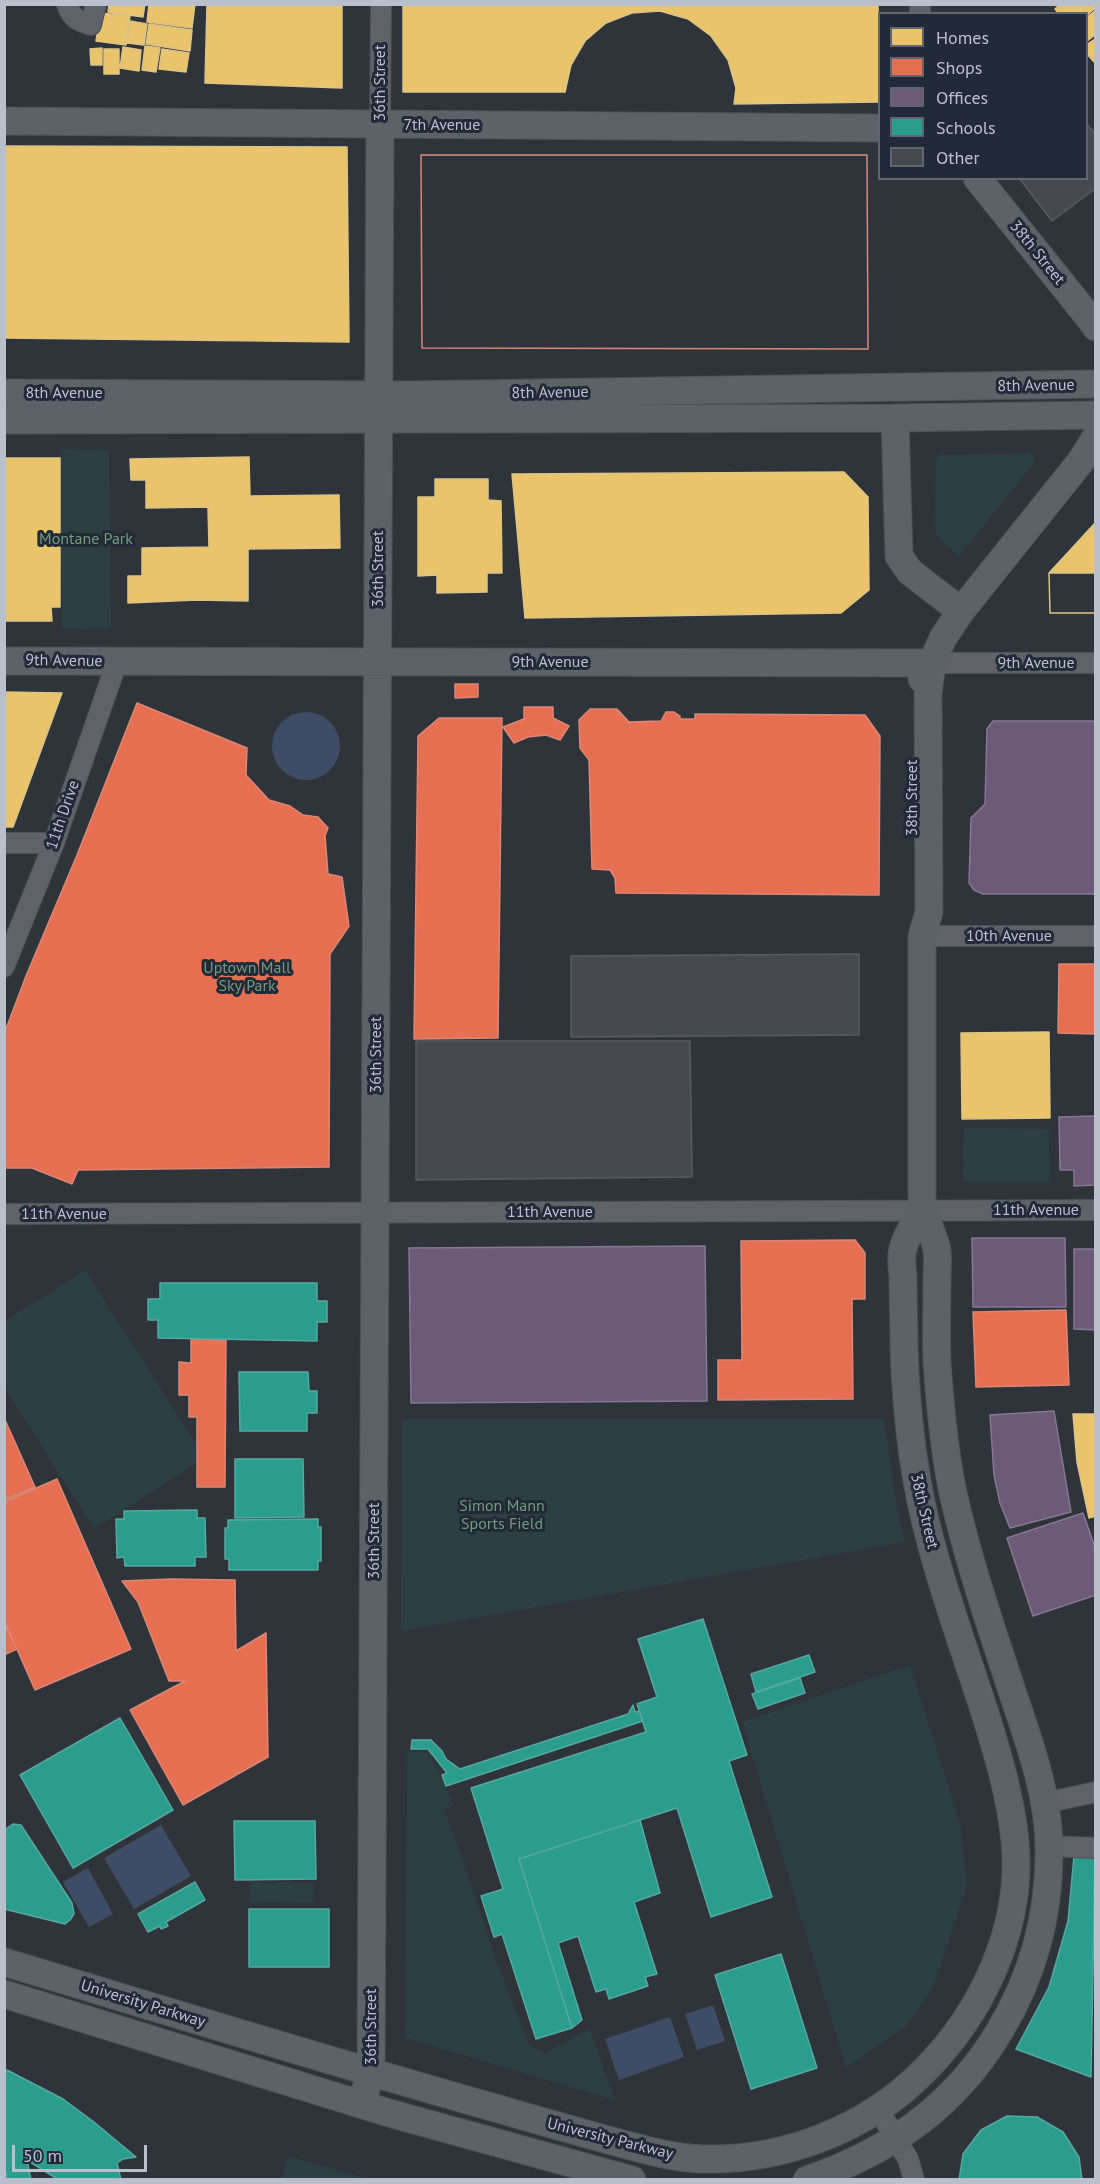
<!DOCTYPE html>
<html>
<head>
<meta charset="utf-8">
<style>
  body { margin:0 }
  #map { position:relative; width:1100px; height:2184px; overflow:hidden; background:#2f343b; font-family:"PT Sans",sans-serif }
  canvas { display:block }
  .frame { position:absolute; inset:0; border:6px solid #bac0cb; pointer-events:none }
  .legend { position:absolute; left:878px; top:12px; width:210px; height:168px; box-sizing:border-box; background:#222a37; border:2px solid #5f6672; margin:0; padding:8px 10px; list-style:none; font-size:18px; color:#bac0cb }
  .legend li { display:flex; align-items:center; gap:12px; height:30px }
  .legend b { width:30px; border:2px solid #5f6672 }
  .scale { position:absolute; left:12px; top:2145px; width:135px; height:27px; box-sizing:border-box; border:3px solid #bac0cb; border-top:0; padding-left:8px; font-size:18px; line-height:21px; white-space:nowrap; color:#bac0cb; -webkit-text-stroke:4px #222a37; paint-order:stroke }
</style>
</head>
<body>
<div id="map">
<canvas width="1100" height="2184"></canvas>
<div class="frame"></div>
<ul class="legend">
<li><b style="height:16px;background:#e9c46a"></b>Homes</li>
<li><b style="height:16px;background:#e76f51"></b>Shops</li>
<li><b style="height:16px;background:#6d597a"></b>Offices</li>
<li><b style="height:16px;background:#2a9d8f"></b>Schools</li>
<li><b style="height:16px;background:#464a50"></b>Other</li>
</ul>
<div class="scale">50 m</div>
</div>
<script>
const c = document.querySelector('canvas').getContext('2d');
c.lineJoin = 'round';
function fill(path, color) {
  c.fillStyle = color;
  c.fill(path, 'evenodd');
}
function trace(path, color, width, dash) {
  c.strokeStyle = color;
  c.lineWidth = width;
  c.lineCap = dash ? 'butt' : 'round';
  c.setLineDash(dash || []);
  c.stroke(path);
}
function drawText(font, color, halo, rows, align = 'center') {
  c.font = font + ' "PT Sans",sans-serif';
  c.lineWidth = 6;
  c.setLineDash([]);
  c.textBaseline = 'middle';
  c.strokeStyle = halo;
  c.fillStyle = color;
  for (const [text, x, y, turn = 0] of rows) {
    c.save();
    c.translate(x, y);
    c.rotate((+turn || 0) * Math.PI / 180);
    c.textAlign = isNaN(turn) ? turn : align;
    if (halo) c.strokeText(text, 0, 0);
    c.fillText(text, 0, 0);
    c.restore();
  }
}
fill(new Path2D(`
  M60,449L109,450L111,629L62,628Z
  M1030,453L1034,457V463L959,556L942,541L935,532L936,460L939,455Z
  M964,1128L1049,1129L1050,1182H963Z
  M85,1270L205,1458L94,1529L5,1388V1321Z
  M402,1419H884L896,1503L905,1542L401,1631Z
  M910,1665L960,1824L967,1885L932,1990L906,2026L846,2068L742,1722Z
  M426,1751L438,1769L453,1805L444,1810L464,1863L496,1960L529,2045L545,2053L590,2029L615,2100L405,2038L407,1753Z
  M250,1882L314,1883L313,1903L250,1902Z
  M288,2156L367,2179H281Z`), '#2c3f42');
fill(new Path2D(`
  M272 746a34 34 0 1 1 68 0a34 34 0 1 1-68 0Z
  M161,1825L191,1876L134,1909L104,1858Z
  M88,1868L113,1914L89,1927L63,1882Z
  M713,2005L725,2041L697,2050L685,2014Z
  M670,2017L684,2057L619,2080L605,2039Z`), '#3e4d65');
const homes = new Path2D(`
  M109,4H145L143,17L108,12Z
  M149,4H195L192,28L147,22Z
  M207,4H342V88L205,83Z
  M403,4H878L880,102L734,104L736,88L728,60L711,36L688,19L660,11L632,13L606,23L585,41L571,65L565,92H403Z
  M1060,4H1092L1095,8L1086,16V14H1059L1055,9Z
  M1096,10V34L1086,42V18Z
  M100,13L130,16L126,45L96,41Z
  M130,21L147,24L144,45L127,43Z
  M149,24L192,30L190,51L146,44Z
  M1095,39L1096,40V64L1086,53V45Z
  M145,46L160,48L156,72L142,70Z
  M123,47L141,50L139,71L120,68Z
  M102,48V65H91L90,49Z
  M104,49H119V74H104Z
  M162,49L189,53L186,72L159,69Z
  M4,146L347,147L349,342L4,338Z
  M249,457L250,496L339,495L340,548L248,549V601L197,600L128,603V576H142V548L209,547L208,507L146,508V480H131L130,459Z
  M4,458H60V607H51L52,621H4Z
  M844,472L868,497L869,590L841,613L525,618L512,474Z
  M435,479H488V500L501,501L502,573H487V592L437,593V575L418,576V497H435Z
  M1096,522V613H1050L1049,573Z
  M1049,573H1096V613H1050Z
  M4,692L62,693L13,827H4Z
  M1049,1032L1050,1118L962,1119L961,1033Z
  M1073,1414H1096V1516L1089,1518L1077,1462Z`);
fill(homes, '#e9c46a');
trace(homes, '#dbc387', 1.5);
const shops = new Path2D(`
  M421,155H867L868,349L422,348Z
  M421,155H867L868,349L422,348Z
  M455,684H478V697L455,698Z
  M137,703L247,748L246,775L269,800L290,806L303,815L318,817L328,828L325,836L328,874L342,877L349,926L330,954L329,1167L78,1170L72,1184L32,1168H4V1034L26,976L77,855Z
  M524,707H553V718L569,726L560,740L546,735L528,737L514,743L503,727L524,719Z
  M590,709H617L629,722L661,721L666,712H674L680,716V719H695V714L865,715L880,736L879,895L616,893L615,878L610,870L592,869L589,760L580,748L579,720Z
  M439,718H502L498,1038L414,1039L418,736Z
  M1059,964H1096V1034L1058,1033Z
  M855,1240L865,1253V1299H852L853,1399L718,1400V1360H742L741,1241Z
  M1066,1310L1069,1385L976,1387L973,1312Z
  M191,1339L226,1340L225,1487H197V1417H189V1395H179V1362L191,1363Z
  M6,1422L35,1487L4,1500V1423Z
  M57,1479L131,1649L35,1690L4,1620V1502Z
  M171,1579L235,1580L236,1651L266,1633L268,1757L183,1805L130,1710L185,1681H169L138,1602L122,1581Z
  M4,1622L17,1649L4,1655Z`);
fill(shops, '#e76f51');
trace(shops, '#da8776', 1.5);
const offices = new Path2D(`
  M993,721H1096V894H983L974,890L969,883L971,818L985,804L987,729Z
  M1096,1116V1185L1074,1186V1170H1060L1059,1117Z
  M972,1238H1065L1066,1307H973Z
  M705,1246L707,1401L411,1403L409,1248Z
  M1074,1249H1096V1330L1074,1329Z
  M1054,1411L1071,1512L1010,1528L1000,1503L994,1475L990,1415Z
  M1083,1513L1096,1550V1595L1033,1616L1007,1538Z`);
fill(offices, '#6d597a');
trace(offices, '#847892', 1.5);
const schools = new Path2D(`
  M160,1283H317V1301H327V1322H317V1341L158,1338V1320H148V1299H160Z
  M239,1372H308L309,1391H317V1413H307V1431H240Z
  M235,1459H303L304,1517L235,1518Z
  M197,1510V1518H205L206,1557H195V1566H125L124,1557L117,1558L116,1519H124V1511Z
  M318,1519V1527H321V1561H318V1570H229V1559H225V1528H228V1520Z
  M703,1619L747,1755L729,1761L772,1897L711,1917L677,1808L519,1859L572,2028L536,2039L502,1934L494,1937L481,1896L503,1889L471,1788L646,1732L637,1704L657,1697L638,1639Z
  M809,1655L815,1672L756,1692L751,1674Z
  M800,1678L805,1693L758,1709L752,1694Z
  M633,1705L635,1712L639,1711L643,1721L446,1786L442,1775L447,1773L428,1749H411L412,1740H431L442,1751L446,1759L460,1769L628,1714Z
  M120,1718L173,1810L73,1868L20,1775Z
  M640,1820L660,1893L634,1902L657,1974L645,1977L648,1986L609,1999L606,1989L596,1992L578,1936L558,1943L582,2020L572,2028L519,1859Z
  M234,1821H315L316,1879L235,1880Z
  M13,1824L21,1825L72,1903L74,1914L70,1920L65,1924L4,1909V1830Z
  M1074,1856H1095L1091,2077L1016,2049L1049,1987L1068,1921Z
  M195,1882L205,1900L166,1922L168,1926L161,1929L160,1926L148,1932L138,1914Z
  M249,1909H329V1967H249Z
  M781,1954L817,2068L751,2089L715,1975Z
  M7,2070L63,2099L94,2122L136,2157L123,2159L117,2163L121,2180H59L27,2160L31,2180H8L4,2165V2075Z
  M1007,2116L1037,2117L1063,2132L1079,2157L1082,2180H959L963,2154L981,2130Z`);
fill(schools, '#2a9d8f');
trace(schools, '#55a8a1', 1.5);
const building = new Path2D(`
  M1086,123L1096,135V188L1052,221L1019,178H1086Z
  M859,954V1035L571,1037V956Z
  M416,1041H690L692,1177L416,1180Z`);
fill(building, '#464a50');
trace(building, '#575c63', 1.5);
const street = new Path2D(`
  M67,4C71,18 78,21 91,25L96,4
  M920,4V14
  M380,124L381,4
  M932,663H1096
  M4,843H54
  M922,936H1096
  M4,967L54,843L117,662
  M4,1214L1096,1210
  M1044,1803L1096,1792
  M1049,1846L1096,1848
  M878,2109L908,2159L914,2180`);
const secondary = new Path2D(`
  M4,121L880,128
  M977,178L1091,320L1096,327
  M4,393L407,395L1096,384
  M895,418L899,556L910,572L961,611
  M4,420L895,418L1096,415
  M4,661L932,663
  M922,679L932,663L943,638L961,611L1081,461L1096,437
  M4,1962C167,2011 329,2061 492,2107C529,2118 565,2128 601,2138C634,2147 669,2158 703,2159C784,2161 867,2129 924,2071C983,2012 1023,1926 1015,1842C1011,1798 998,1755 985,1713C967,1657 946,1600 931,1543C913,1478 906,1413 904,1347C904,1325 903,1303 903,1281C903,1272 901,1261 902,1253C904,1239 915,1223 922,1210
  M4,1994L389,2113L632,2180
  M361,2104L371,2073L380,124
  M807,2180C890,2151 954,2107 999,2032C1033,1976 1050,1914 1049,1848C1049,1794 1028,1739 1011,1688C990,1624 968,1560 953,1493C944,1450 940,1405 937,1362C936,1334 937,1307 937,1279C937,1269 939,1256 936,1246C933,1234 927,1222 922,1210V936L929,912L928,694L932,663`);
trace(street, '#4d5056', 22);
trace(secondary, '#4d5056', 29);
trace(street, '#5f6269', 20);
trace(secondary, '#5d6168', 27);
drawText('16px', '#bac0cb', '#222a37', [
  ["36th Street",380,83,-90],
  ["7th Avenue",442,125],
  ["38th Street",1037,253,51],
  ["8th Avenue",1036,386,-1],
  ["8th Avenue",64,393],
  ["8th Avenue",550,393,-1],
  ["36th Street",378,569,-90],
  ["9th Avenue",64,661,1],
  ["9th Avenue",550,662],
  ["9th Avenue",1036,663],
  ["38th Street",912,798,-90],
  ["11th Drive",63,815,-71],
  ["10th Avenue",1009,936],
  ["36th Street",376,1055,-90],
  ["11th Avenue",1036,1210],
  ["11th Avenue",550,1212],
  ["11th Avenue",64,1214],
  ["38th Street",924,1511,77],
  ["36th Street",374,1541,-90],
  ["University Parkway",143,2004,17],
  ["36th Street",371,2027,-90],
  ["University Parkway",610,2139,14]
]);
drawText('16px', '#739a7d', '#222a37', [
  ["Montane Park",86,539],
  ["Uptown Mall",247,968],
  ["Sky Park",247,986],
  ["Simon Mann",502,1506],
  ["Sports Field",502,1524]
]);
</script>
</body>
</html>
